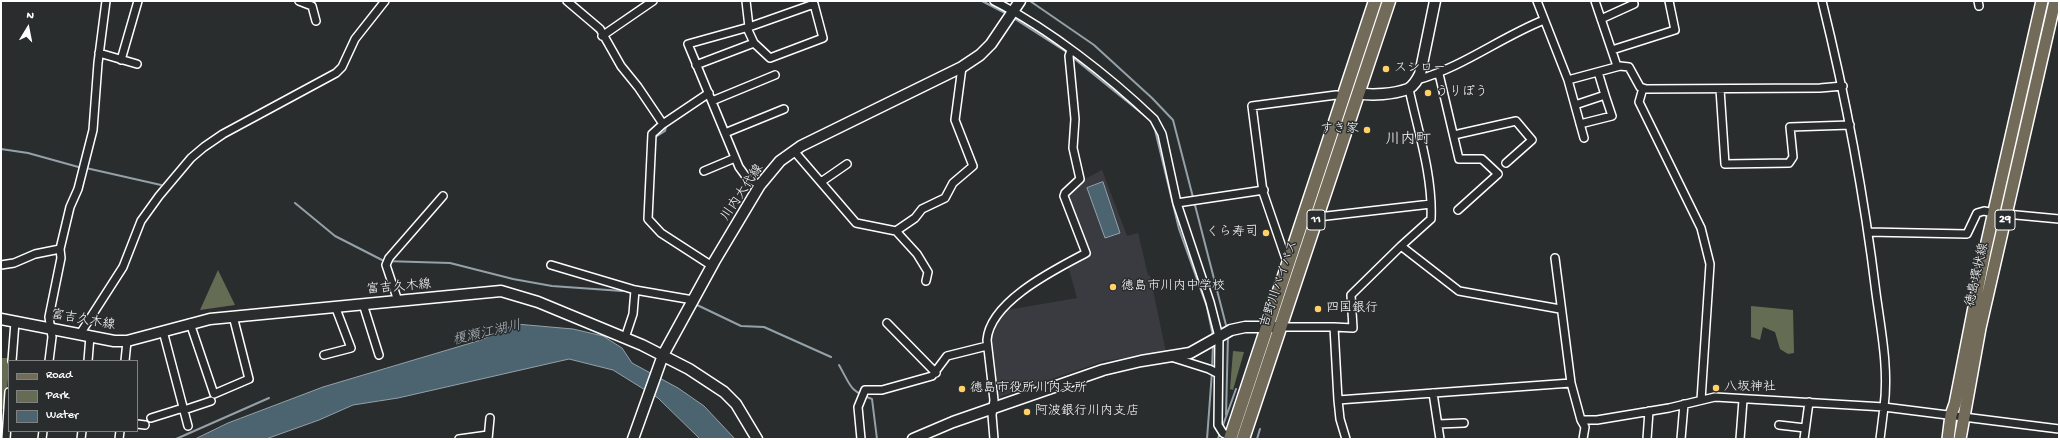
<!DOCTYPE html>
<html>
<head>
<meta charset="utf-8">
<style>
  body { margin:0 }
  #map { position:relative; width:2060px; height:440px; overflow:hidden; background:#2a2d2e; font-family:"Gochi Hand",sans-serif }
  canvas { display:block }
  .frame { position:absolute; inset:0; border:2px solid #fff; pointer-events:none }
  .legend { position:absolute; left:8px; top:360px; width:130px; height:72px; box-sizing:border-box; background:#2a2d2e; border:1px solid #7f8182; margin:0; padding:5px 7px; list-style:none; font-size:12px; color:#fff }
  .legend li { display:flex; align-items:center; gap:8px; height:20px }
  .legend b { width:20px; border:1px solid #7f8182 }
  .north { position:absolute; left:8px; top:8px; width:40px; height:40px; -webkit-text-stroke:3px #2a2d2e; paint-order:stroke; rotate:10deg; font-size:11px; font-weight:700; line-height:16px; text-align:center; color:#fff }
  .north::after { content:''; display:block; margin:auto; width:14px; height:18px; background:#fff; clip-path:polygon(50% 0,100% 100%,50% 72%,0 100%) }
</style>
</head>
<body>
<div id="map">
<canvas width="2060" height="440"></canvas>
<div class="frame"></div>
<ul class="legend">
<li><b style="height:5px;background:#726b5a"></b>Road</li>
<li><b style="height:11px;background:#646d53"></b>Park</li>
<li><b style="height:11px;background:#4c6370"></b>Water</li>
</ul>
<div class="north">N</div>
</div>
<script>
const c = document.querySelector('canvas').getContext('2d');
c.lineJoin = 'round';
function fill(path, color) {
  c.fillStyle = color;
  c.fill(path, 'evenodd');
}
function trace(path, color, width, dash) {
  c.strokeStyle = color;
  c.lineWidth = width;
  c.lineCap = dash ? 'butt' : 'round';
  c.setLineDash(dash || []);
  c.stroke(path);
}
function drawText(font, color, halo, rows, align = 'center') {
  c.font = font + ' "Gochi Hand","Klee One",sans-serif';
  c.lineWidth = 3;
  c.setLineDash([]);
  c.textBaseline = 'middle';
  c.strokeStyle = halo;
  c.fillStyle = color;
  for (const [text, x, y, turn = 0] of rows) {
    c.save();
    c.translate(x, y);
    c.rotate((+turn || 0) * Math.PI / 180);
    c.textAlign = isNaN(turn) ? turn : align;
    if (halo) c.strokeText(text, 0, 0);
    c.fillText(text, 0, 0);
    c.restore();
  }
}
fill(new Path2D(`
  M1102,170L1127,236L1138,233L1148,275L1150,276L1166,352L1104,361L996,398L989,339L991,332L1007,310L1077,298L1068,266L1090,255L1079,223L1067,198L1069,194L1081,181Z`), '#3a3a41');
fill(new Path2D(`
  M218,270L235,305L200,310Z
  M1751,306L1793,310L1794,353L1788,354L1780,349L1775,332L1763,327L1760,340L1751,337Z
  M1233,351L1244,352L1233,390L1230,389Z
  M1,358H10L5,409H1Z`), '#646d53');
const water = new Path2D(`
  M1103,182L1120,233L1105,238L1087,188Z
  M516,324L573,329L603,336L622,348L632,363L678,388L704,406L735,439H700L658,398L613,370L569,359L398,398L353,405L319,420L266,439H195L228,423L323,387L481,340Z`);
fill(water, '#4c6370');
trace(water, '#94a1a9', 1);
trace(new Path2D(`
  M982,1L1007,14
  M1030,1L1094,45L1152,98L1173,120L1227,329
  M1012,17L1068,53
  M593,28L600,35
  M1071,56L1150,120L1155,130L1179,229L1207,307L1213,336
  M617,67L627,79
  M654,138L665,131L666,127
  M1,149L28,153L82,168
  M86,168L161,185
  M295,203L335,236L384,261L450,263L513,279L552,286L622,291
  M695,304L741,326L764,327L831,357
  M839,365C851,386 849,391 872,399L877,439
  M1212,368L1213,344
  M1226,415L1228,335
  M1222,428L1236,389
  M176,439L269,398
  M1207,439L1212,372
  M1218,439L1220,432
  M1257,439L1260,429`), '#94a1a9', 2);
const street = new Path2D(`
  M299,1L312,6L316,21
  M567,1L600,29L621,66L638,87L663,124
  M746,1L749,27L688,44L739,167L747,178L760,185
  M994,1C1049,29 1109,76 1154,119L1162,134L1177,203L1210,302L1219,337L1218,425L1223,433L1231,437
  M1537,1L1568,80L1620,66L1629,67L1640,87L1646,89L1820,88L1843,86
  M1595,1L1617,66
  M1978,1L1979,6
  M1601,19L1634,4L1633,1
  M747,28L754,43
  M602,36L653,1
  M1612,50L1675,30L1669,1
  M99,53L137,64
  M121,60L138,1
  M696,65L754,43L770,58L823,38L814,4L749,27
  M1598,72L1605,95
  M1439,74L1459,159H1482L1498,174L1458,210
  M1417,80C1463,67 1501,37 1544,20
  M1568,80L1584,138
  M1643,88L1639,102L1701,228L1710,264L1701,400
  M1409,89C1418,131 1433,176 1431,219L1401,246L1459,291L1560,309
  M1720,89L1725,164L1789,163L1793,157L1790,127L1850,125
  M709,93L663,124L652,134L648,219L661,233L712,266
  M712,101L775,75
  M1575,105L1605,95L1612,116L1580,124
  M725,133L784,109
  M1454,135L1516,121L1532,140L1506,163
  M794,151L856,223L896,231L917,254L928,272L926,281
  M704,171L735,158
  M821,182L847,164
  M1177,203L1264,190
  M2006,214L2059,219
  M1318,217L1431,204
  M896,231L915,218L922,209L945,198L953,183L973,166L955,120L962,67
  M1868,232L1967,234L1977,213L1984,211L1994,213
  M1555,258L1571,383L1581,420H1597L1669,408L1715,397L1884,407C1889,369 1881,330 1876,293C1864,194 1846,98 1822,1
  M1287,262L1263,192L1252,106L1336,95L1344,96
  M1,265L14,263L35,254L60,249
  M551,265L635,290L693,300
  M398,301L386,265L389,258L443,196
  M363,304L379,355
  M190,323L214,394L249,379L233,316
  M887,323L936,373
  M1279,327H1334L1338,400L1571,383
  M1334,327L1353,328L1351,295L1401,246
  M163,331L188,426
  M80,334L123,267L141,221L159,196L191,158L204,147L223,134L336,73L342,67L355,39L385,1
  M625,338L633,314L635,290
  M324,355L351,348L335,306
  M1171,357L1209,369L1217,373
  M12,361L15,322
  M49,361L52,337L49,317L61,258L60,249L70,207L78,189L93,130L98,63L106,1
  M88,361L90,336
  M125,361L127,341
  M1433,393L1440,439
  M1338,400L1340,419L1346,439
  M184,410L211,401
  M151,418L183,408
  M1581,420L1585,427L1583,439
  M137,424L145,425
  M1438,424L1464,423
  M1779,425L1805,428
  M6,439L9,392
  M42,439L43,431
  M81,439L82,431
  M119,439L120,431
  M459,439L488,435
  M488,439L490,418
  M861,439L858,407L865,390H882L932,376L947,356L987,346
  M994,439L992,415L994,400L987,340C990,301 1056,269 1086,253L1064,196L1065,193L1080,179L1073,148L1075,119L1069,56L1071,50
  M1647,439L1649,411
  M1681,439L1684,404
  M1740,439L1743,400
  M1804,439L1809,402
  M1880,439L1884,407L2059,429`);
const secondary = new Path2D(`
  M1358,93C1372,96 1394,94 1408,89C1414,86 1417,80 1420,74L1435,1
  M1,319L114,341H127L210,319L501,291L538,302L642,345L689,369L724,392L736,404L757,439
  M633,439L663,355L714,262L760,185L780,161L801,146L962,67L980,55L991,44L1020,1
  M913,439L953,422L1103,370L1141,361L1190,353L1231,330L1245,327H1275`);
const primary = new Path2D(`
  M1948,439L1951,415L1955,404L1985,251L2042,1
  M1960,439L1980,328L2055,1`);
const highway = new Path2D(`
  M1230,439L1375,1
  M1243,439L1389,1`);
trace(street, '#fff', 10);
trace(secondary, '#fff', 13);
trace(primary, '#fff', 14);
trace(highway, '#fff', 15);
trace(street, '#2a2d2e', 7);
trace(secondary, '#2a2d2e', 10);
trace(primary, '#726b5a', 11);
trace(highway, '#726b5a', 12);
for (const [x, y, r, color] of [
  [1386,69,4,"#ffd166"],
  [1428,93,4,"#ffd166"],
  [1367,130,4,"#ffd166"],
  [1266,233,4,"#ffd166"],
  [1113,287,4,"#ffd166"],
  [1318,309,4,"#ffd166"],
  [1716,388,4,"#ffd166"],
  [962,389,4,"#ffd166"],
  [1027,412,4,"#ffd166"]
]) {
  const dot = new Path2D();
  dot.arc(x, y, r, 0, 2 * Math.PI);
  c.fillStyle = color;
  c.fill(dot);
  trace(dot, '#2a2d2e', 1.5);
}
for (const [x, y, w] of [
  [1316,220,18],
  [2005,220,20]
]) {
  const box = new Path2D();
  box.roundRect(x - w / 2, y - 10, w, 20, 3);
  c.fillStyle = '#2a2d2e';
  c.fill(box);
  trace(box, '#fff', 1);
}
drawText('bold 12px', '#fff', null, [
  ["11",1316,220],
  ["29",2005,220]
]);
drawText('13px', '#fff', '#2a2d2e', [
  ["スシロー",1394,69],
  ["うりぼう",1436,93],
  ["すき家",1359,130,"right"],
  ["くら寿司",1258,233,"right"],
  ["徳島市川内中学校",1121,287],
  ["四国銀行",1326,309],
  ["八坂神社",1724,388],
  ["徳島市役所川内支所",970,389],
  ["阿波銀行川内支店",1035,412]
], 'left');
drawText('13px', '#fff', '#2a2d2e', [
  ["川内大代線",743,193,-56],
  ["徳島環状線",1978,275,-77],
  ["吉野川バイパス",1280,284,-71],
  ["富吉久木線",399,288,-5],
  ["富吉久木線",83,321,10]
]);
drawText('italic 14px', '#aeb9bf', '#2a2d2e', [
  ["榎瀬江湖川",487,334,-13]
]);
drawText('15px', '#fff', '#2a2d2e', [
  ["川内町",1408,141]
]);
</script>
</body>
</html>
